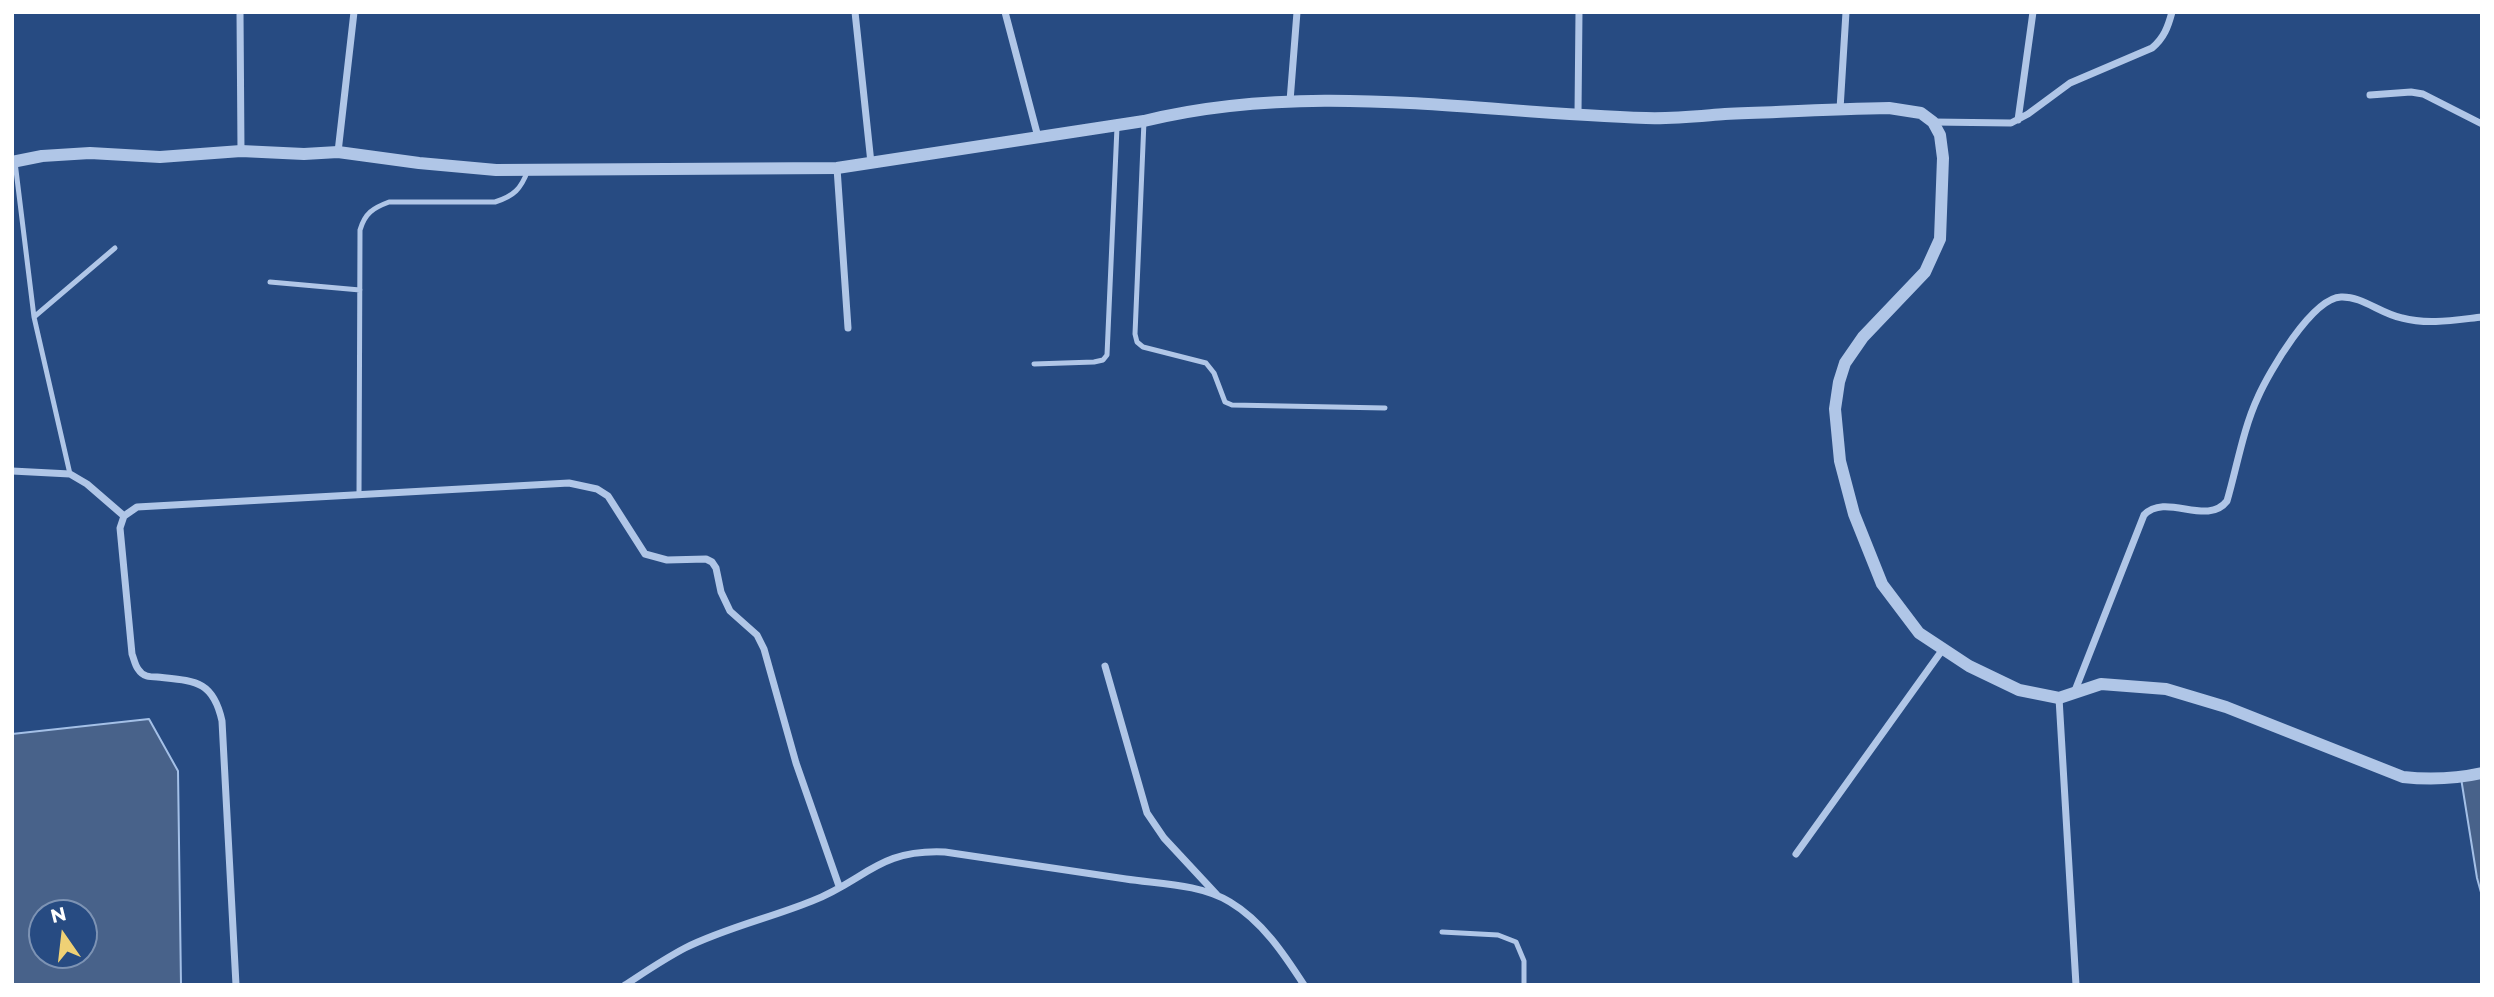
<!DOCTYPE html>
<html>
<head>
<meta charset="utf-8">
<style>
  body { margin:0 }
  #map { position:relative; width:2494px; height:997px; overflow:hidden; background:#274b82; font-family:Montserrat,sans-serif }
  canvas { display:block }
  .frame { position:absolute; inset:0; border:14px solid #fff; pointer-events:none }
  .north { position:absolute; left:28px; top:899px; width:70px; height:70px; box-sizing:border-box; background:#274b82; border:2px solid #7d93b4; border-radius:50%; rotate:346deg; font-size:19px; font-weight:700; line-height:28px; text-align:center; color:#fff }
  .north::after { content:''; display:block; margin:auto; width:24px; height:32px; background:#efd175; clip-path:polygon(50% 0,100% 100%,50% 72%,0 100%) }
</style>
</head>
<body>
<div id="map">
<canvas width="2494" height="997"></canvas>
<div class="frame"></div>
<div class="north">N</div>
</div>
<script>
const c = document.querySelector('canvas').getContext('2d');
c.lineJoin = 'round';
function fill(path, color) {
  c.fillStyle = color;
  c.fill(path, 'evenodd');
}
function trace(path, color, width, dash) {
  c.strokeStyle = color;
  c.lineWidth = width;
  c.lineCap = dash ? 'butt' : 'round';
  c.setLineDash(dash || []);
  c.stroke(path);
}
const water = new Path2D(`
  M149,719L178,771L181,985H12V734ZM42,913H84V955H42Z
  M2482,775V896L2477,878L2461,778Z`);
fill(water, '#48628a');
trace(water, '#a4c0e7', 2);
trace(new Path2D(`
  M1144,121L1135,334L1137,342L1143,347L1206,363L1214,373L1225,402L1232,405L1385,408
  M15,162L34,317
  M270,282L360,290
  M1034,364L1094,362L1103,360L1107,355L1117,127
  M70,474L34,317L115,248
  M359,495L360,230C365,213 373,208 389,202H495C514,196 521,189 528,170
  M1442,932L1498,935L1516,942L1524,961V985`), '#b0c6e7', 5);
trace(new Path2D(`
  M240,12L241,151
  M855,12L871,163
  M1005,12L1038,137
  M2370,95L2411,92L2423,94L2482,124
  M1290,101L1297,12
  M1840,109L1846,12
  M1578,113L1579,12
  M2018,120L2033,12
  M1933,122L2011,123L2028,114L2070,83L2152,48C2164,38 2168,27 2172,12
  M338,152L354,12
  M837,168L848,328
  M12,471L70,474L87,484L124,516
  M1105,666L1147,813L1164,838L1217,895
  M2074,693L2144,515C2166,492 2207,527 2227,501C2237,467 2243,429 2258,397C2269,372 2312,298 2341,297C2362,296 2381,314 2402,318C2428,325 2455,320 2482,317
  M2059,698L2076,985
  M1796,854L1943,649
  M236,985L222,721C213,680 195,681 157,677C150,677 143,677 138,669C135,665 134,659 132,654L120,528L124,516L137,507L569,483L597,489L608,496L645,554L667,560L706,559L712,562L716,568L721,592L730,611L757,635L764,649L796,763L839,886
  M625,985C645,972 664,959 685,948C725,928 770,918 812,901C866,880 878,849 945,852C1005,861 1066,870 1126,879C1159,884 1200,884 1230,902C1262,921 1284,954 1304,985`), '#b0c6e7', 7);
trace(new Path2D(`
  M12,162L42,156L90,153L160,157L241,151L304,154L338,152L419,163L496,170L837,168L1144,121C1310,80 1477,113 1646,118C1672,119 1699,116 1725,114C1780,112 1835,109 1889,108L1921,113L1933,122L1940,135L1943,158L1940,239L1925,272L1863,337L1845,363L1839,382L1835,409L1840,461L1854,514L1882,584L1919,633L1969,666L2019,690L2059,698L2101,684L2166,689L2226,707L2403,777C2430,780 2455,779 2482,773`), '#b0c6e7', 12);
</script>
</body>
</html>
